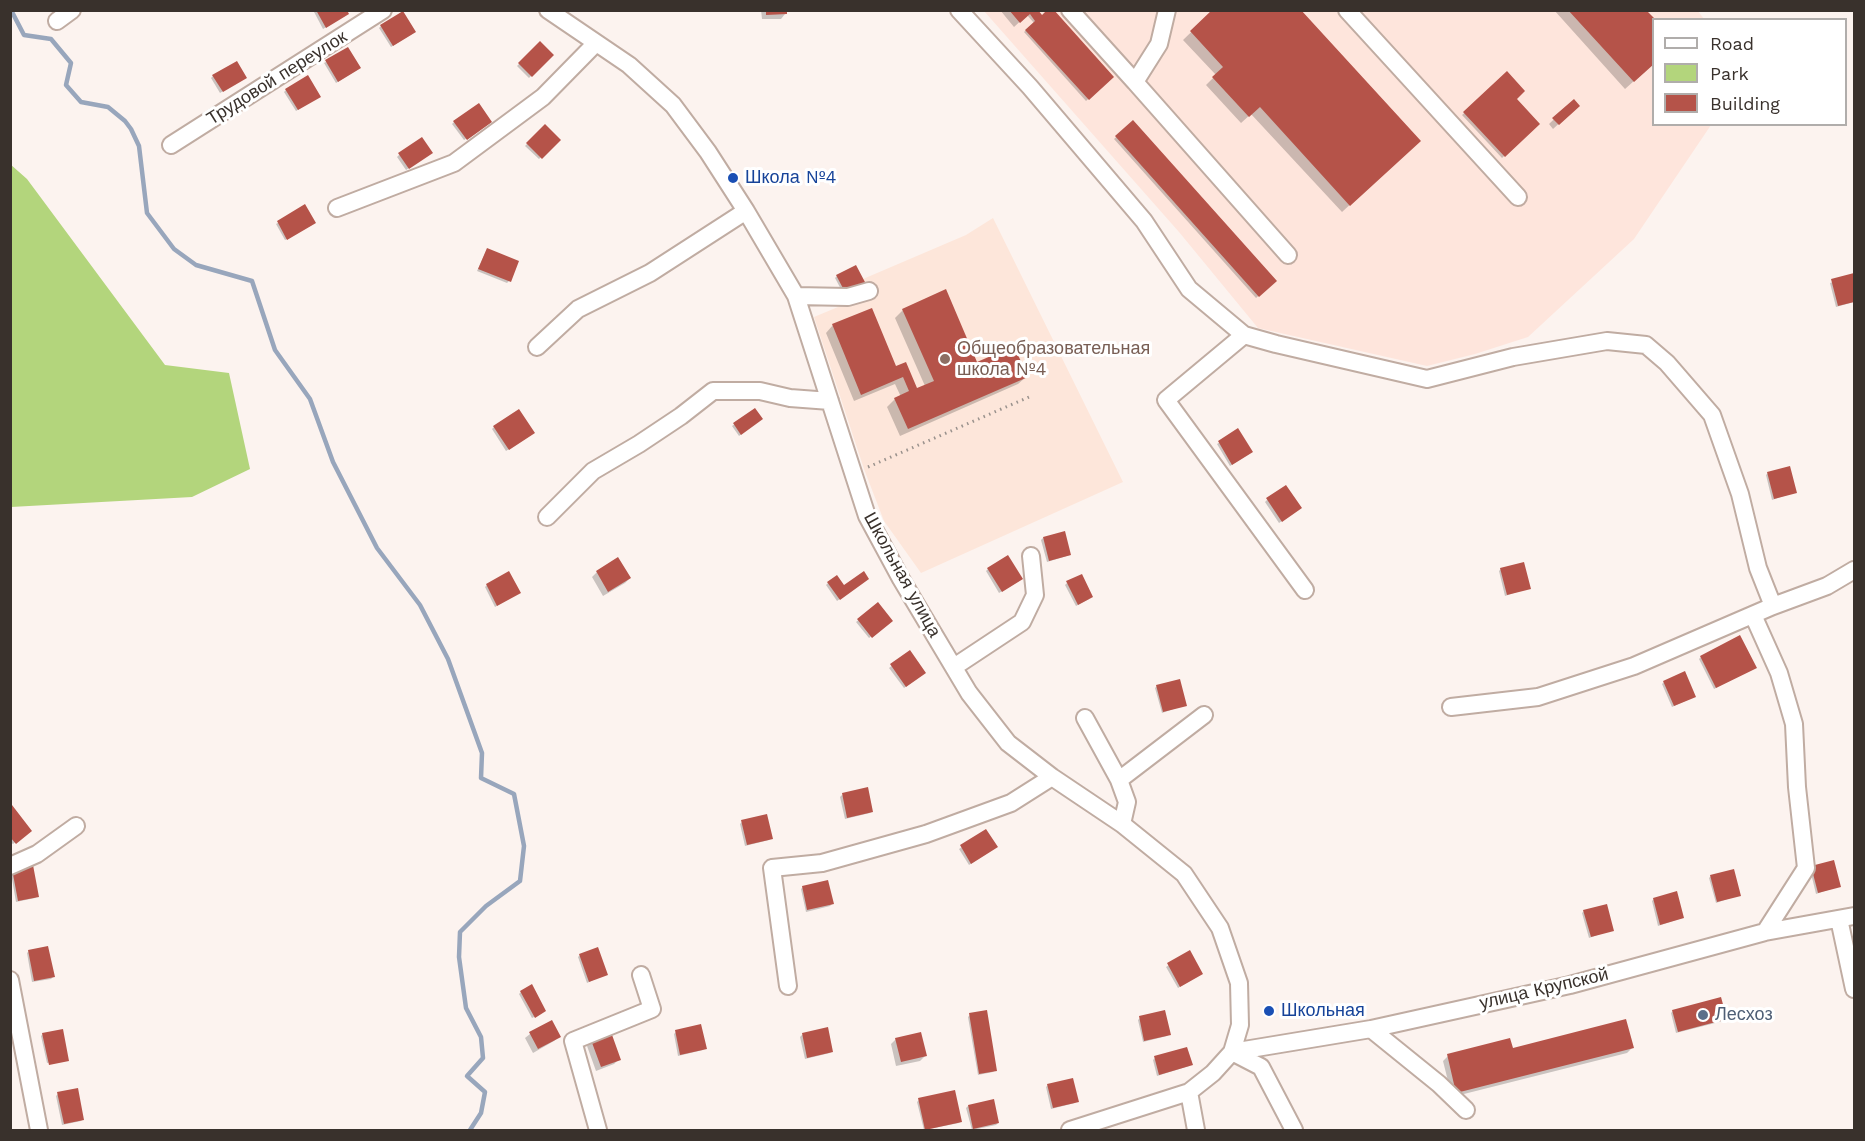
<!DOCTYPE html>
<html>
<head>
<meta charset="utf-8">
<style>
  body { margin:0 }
  #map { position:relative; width:1865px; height:1141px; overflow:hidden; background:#fcf3ef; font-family:"Work Sans",sans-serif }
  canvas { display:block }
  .frame { position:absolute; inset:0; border:12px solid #39312c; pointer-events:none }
  .legend { position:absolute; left:1652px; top:18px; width:195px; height:108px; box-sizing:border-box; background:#fff; border:2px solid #b0adab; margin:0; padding:8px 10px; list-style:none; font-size:18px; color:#39312c }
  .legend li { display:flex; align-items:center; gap:12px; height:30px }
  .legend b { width:30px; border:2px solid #b0adab }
</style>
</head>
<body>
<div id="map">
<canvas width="1865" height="1141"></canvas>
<div class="frame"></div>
<ul class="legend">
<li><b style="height:8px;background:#fff"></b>Road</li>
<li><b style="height:16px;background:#b3d57c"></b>Park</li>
<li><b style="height:16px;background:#b55349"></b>Building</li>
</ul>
</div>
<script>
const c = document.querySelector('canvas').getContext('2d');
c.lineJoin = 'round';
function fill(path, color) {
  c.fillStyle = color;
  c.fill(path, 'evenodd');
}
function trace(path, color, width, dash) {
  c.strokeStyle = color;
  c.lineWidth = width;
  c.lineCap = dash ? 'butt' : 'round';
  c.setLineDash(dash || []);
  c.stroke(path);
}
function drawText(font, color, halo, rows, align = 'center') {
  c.font = font + ' "Work Sans",sans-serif';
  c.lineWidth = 6;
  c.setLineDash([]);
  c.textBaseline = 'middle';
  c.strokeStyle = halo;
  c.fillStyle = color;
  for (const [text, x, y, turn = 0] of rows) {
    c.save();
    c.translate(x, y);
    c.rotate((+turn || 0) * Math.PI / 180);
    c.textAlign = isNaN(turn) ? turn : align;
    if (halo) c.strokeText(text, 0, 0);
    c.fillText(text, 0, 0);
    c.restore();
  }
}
fill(new Path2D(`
  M993,218L1123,482L921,573L884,521L864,469L814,317L850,302L863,279L966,235Z`), '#fde6da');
fill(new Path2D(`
  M984,11H1698L1704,19L1654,20V124L1711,125L1634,239L1528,337L1475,354L1427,366L1258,328L1179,232Z`), '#fee5dc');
fill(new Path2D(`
  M10,164L27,179L165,365L229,373L250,469L192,497L11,507Z`), '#b3d57c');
fill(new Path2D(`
  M313,10H345V16L323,29Z
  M761,10H785V14L781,19H762Z
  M1000,10H1036L1112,77L1086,101L1024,32L1034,23L1027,15L1014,27Z
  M1214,10L1412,148L1342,212L1251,114L1241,123L1206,85L1216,75L1183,40Z
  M1554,10H1644L1654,63L1625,89Z
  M381,26L412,34L391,47L379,28Z
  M540,43L552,55L529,78L517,66Z
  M326,62L357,70L336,83L324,63Z
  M1507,74L1515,99L1538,124L1502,158L1462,115Z
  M213,76L243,79L220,93L211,78Z
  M286,90L317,98L296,111L284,92Z
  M1573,101L1578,106L1553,129L1549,124Z
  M454,122L489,123L464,140L452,124Z
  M1133,122L1275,281L1256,298L1114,139Z
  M545,126L559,140L539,159L525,146Z
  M399,155H429L406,170L397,157Z
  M305,206L312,225L285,240L276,224Z
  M487,249L509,281L507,283L477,271Z
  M1853,275L1854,302L1836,307L1830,283Z
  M837,276L864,284L844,295L835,278Z
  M903,310L977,364L1026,377L1018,384L900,436L887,407L895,399L901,397L895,384L854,401L826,333L833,325L895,368L916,390L925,386L895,318Z
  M754,410L759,421L739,436L732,426Z
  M494,427L531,435L506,451L492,429Z
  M1238,430L1249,454L1230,466L1217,444Z
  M1768,473L1796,492L1772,500L1766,475Z
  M1267,500L1298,510L1279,523L1265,502Z
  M1043,538L1070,555L1047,562L1041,540Z
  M988,569L1019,581L999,593L986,571Z
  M1501,569L1529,588L1505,596L1499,571Z
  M597,572L630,578L625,583L603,596L592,577Z
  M866,580L837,601L826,585L828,583L844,587Z
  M1067,583L1089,599L1076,606L1065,585Z
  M487,585L519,593L495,607L485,587Z
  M878,604L891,621L869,638L856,622Z
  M910,652L922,675L904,688L889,668Z
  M1701,657L1753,669L1714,689L1699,659Z
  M1664,682L1692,698L1672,707L1662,684Z
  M1157,686L1185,705L1162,713L1155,688Z
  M842,795L872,811L870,813L845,819L840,797Z
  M12,807L30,830L13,844L10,842Z
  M742,822L771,838L769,840L745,846L740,824Z
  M986,831L994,849L969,865L959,849Z
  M31,867L37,896L35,898L16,902L11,873Z
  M1810,869L1840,886L1816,894Z
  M1711,876L1739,895L1716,903L1709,878Z
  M803,887L832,904L830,906L806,912L801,889Z
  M1654,899L1682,918L1658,926L1652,901Z
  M1584,911L1612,930L1589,938L1582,913Z
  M29,951L53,977L51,979L32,982L27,953Z
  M1189,952L1202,974L1178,988L1166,967Z
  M580,955L606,974L587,983L578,957Z
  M521,992L542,1013L532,1018L519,994Z
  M1673,1011L1725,1019L1723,1021L1676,1033L1671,1013Z
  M970,1015L995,1070L993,1072L978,1075L968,1017Z
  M1140,1018L1169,1034L1167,1036L1143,1042L1138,1020Z
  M826,1029L832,1051L830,1053L805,1059L800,1037L802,1035Z
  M676,1032L705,1048L703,1050L678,1056L674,1034Z
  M43,1034L67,1059L47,1063L41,1036Z
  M530,1034L559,1036L554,1041L533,1053L525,1038Z
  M896,1039L925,1056L920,1061L896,1066L891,1044Z
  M592,1041L619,1059L614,1064L596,1071L587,1046Z
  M1632,1048L1627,1053L1452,1097L1443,1061L1448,1056L1512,1049Z
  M1155,1058L1189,1066L1157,1076L1153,1060Z
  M1048,1085L1077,1101L1075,1103L1051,1109L1046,1087Z
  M58,1094L83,1119L81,1121L62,1125L56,1096Z
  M919,1100L961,1121L959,1123L924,1130L917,1102Z
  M968,1106L998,1123L996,1125L972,1130L966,1108Z`), '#0003');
trace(new Path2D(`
  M11,10L24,35L51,39L71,63L66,85L81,102L108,107L125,121L131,129L139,146L147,213L174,249L196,265L252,281L275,350L310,399L333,462L377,548L420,605L448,659L482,753L481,778L514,794L524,846L520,881L486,906L460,932L459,957L466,1008L481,1037L483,1058L467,1076L485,1092L481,1113L470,1130`), '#98a6bc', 4.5);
fill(new Path2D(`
  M316,10H347L349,14L326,28Z
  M766,10H787V14L766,15Z
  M1009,10H1038L1042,15L1047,10H1054L1114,77L1089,100L1025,30L1035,21L1030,14L1020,23Z
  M1212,10H1301L1421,141L1350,206L1260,107L1249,117L1212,77L1223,67L1190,31Z
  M1568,10H1646L1654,18V64L1634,82Z
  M403,11L416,32L393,46L380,25Z
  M540,41L554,55L532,77L518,63Z
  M348,47L361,68L338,82L325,60Z
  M237,61L247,78L223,92L212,75Z
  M1507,71L1525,91L1517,99L1540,124L1505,157L1463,112Z
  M308,75L321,97L298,110L285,89Z
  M1574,99L1580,106L1559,125L1552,118Z
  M479,103L492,122L467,140L453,121Z
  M1133,120L1277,281L1259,297L1115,136Z
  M545,124L561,140L542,159L526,143Z
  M422,137L433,153L409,169L398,153Z
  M305,204L316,223L287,240L277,221Z
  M487,248L519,261L511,282L478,269Z
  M856,265L866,284L846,294L836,275Z
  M1854,273V302L1838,306L1831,279Z
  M946,289L977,362L1014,346L1028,377L908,429L894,398L909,391L903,377L861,395L832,324L872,308L896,366L906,362L917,388L934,381L902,309Z
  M755,408L763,419L741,435L733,423Z
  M519,409L535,433L509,450L493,426Z
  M1238,428L1253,452L1232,465L1218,441Z
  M1790,466L1797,493L1774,499L1767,472Z
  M1286,485L1302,508L1282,522L1266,498Z
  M1065,531L1071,555L1049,561L1043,537Z
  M1008,555L1023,579L1002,592L987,568Z
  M618,557L631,578L608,592L596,571Z
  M1524,562L1531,589L1507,595L1500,568Z
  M509,571L521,593L497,606L486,584Z
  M864,571L869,579L840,600L827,582L837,575L844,585Z
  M1082,574L1093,597L1078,605L1066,581Z
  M878,602L893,621L872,638L857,619Z
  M1740,635L1757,668L1716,688L1700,656Z
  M910,650L926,673L906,687L890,664Z
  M1685,671L1696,697L1674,706L1663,681Z
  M1180,679L1187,706L1163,712L1156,685Z
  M868,787L873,812L847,818L842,793Z
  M12,805L32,831L16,844L10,837Z
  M767,814L773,839L747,845L741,820Z
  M986,829L998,847L971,864L960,845Z
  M1834,860L1841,887L1818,893L1811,866Z
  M33,865L39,897L18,901L12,869Z
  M1734,869L1741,896L1717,902L1710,875Z
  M828,880L834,904L807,910L802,886Z
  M1677,891L1684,918L1660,925L1653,898Z
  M1607,904L1614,931L1591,937L1583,910Z
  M48,946L55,977L34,981L28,950Z
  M598,947L608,975L589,982L579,954Z
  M1190,950L1203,974L1180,987L1167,963Z
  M532,984L546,1011L535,1018L520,991Z
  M1721,997L1727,1019L1678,1032L1672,1010Z
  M987,1010L997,1071L979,1074L969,1013Z
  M1165,1010L1171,1035L1144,1041L1139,1016Z
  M1626,1019L1634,1048L1456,1093L1447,1054L1510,1038L1513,1048Z
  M552,1020L561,1037L538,1049L529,1032Z
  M701,1024L707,1049L680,1055L675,1030Z
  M828,1027L833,1052L807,1058L802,1033Z
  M63,1029L69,1061L49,1065L42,1033Z
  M611,1032L621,1060L601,1067L591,1040Z
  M921,1032L927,1056L901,1062L895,1038Z
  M1187,1047L1193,1065L1159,1075L1154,1056Z
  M1073,1078L1079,1102L1053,1108L1047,1084Z
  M78,1088L84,1120L64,1124L57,1092Z
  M955,1090L962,1122L925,1130L918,1098Z
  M994,1099L999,1123L973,1129L968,1105Z`), '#b55349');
const minor = new Path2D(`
  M548,10L629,65L673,105L708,152L746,211L796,296L867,516L901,579L969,693L1008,743L1052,777L1122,824L1184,874L1220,928L1239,983L1240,1025L1232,1052L1213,1073L1189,1092L1070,1130
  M959,10L1030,87L1144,221L1189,289L1244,335L1276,344L1427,379L1513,357L1607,341L1646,345L1667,363L1712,415L1740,494L1758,568L1773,606
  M1070,10L1135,82
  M1167,10L1159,44L1135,82L1288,255
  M1347,10L1518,197
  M57,21L72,10
  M171,145L383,10
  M337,208L454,163L543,97L596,43
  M796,296L848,297L869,291
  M1244,335L1166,400L1305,590
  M537,347L578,309L650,273L746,211
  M547,517L593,471L639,444L681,416L713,391H760L790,398L830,401
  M1753,615L1779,673L1794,724L1797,787L1806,868L1765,932
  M954,667L1022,622L1035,595L1031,556
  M1451,707L1538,697L1634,666L1773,606L1827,586L1854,570
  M1085,718L1119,780
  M1122,824L1127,802L1119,780L1204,715
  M10,866L37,854L76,826
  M1839,919L1854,989
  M10,980L39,1130
  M788,986L772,868L822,863L926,834L1011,803L1052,777
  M1371,1029L1439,1084L1466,1110
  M1232,1052L1371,1029L1570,985L1765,932L1854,916
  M1232,1052L1261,1067L1294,1130
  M1189,1092L1196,1130
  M598,1130L573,1041L652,1009L641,975`);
trace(minor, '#c0aca2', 20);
trace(new Path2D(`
  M868,467L1029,397`), '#9a928d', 3, [1.5, 4.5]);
trace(minor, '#fff', 16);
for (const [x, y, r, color] of [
  [733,178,6,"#1a4fb4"],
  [945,359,6,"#8d6e63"],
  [1269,1011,6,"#1a4fb4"],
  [1703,1015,6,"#5c6f8a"]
]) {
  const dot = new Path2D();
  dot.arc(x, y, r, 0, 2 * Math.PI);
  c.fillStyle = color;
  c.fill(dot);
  trace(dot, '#fff', 2);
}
drawText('18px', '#39312c', '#fff', [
  ["Трудовой переулок",277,78,-32],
  ["Школьная улица",902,575,61],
  ["улица Крупской",1544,989,-13]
]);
drawText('18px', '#164399', '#fff', [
  ["Школа №4",745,178],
  ["Школьная",1281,1011]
], 'left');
drawText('18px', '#785e54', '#fff', [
  ["Общеобразовательная",957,349],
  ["школа №4",957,370]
], 'left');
drawText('18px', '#4e5e75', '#fff', [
  ["Лесхоз",1715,1015]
], 'left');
</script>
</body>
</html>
